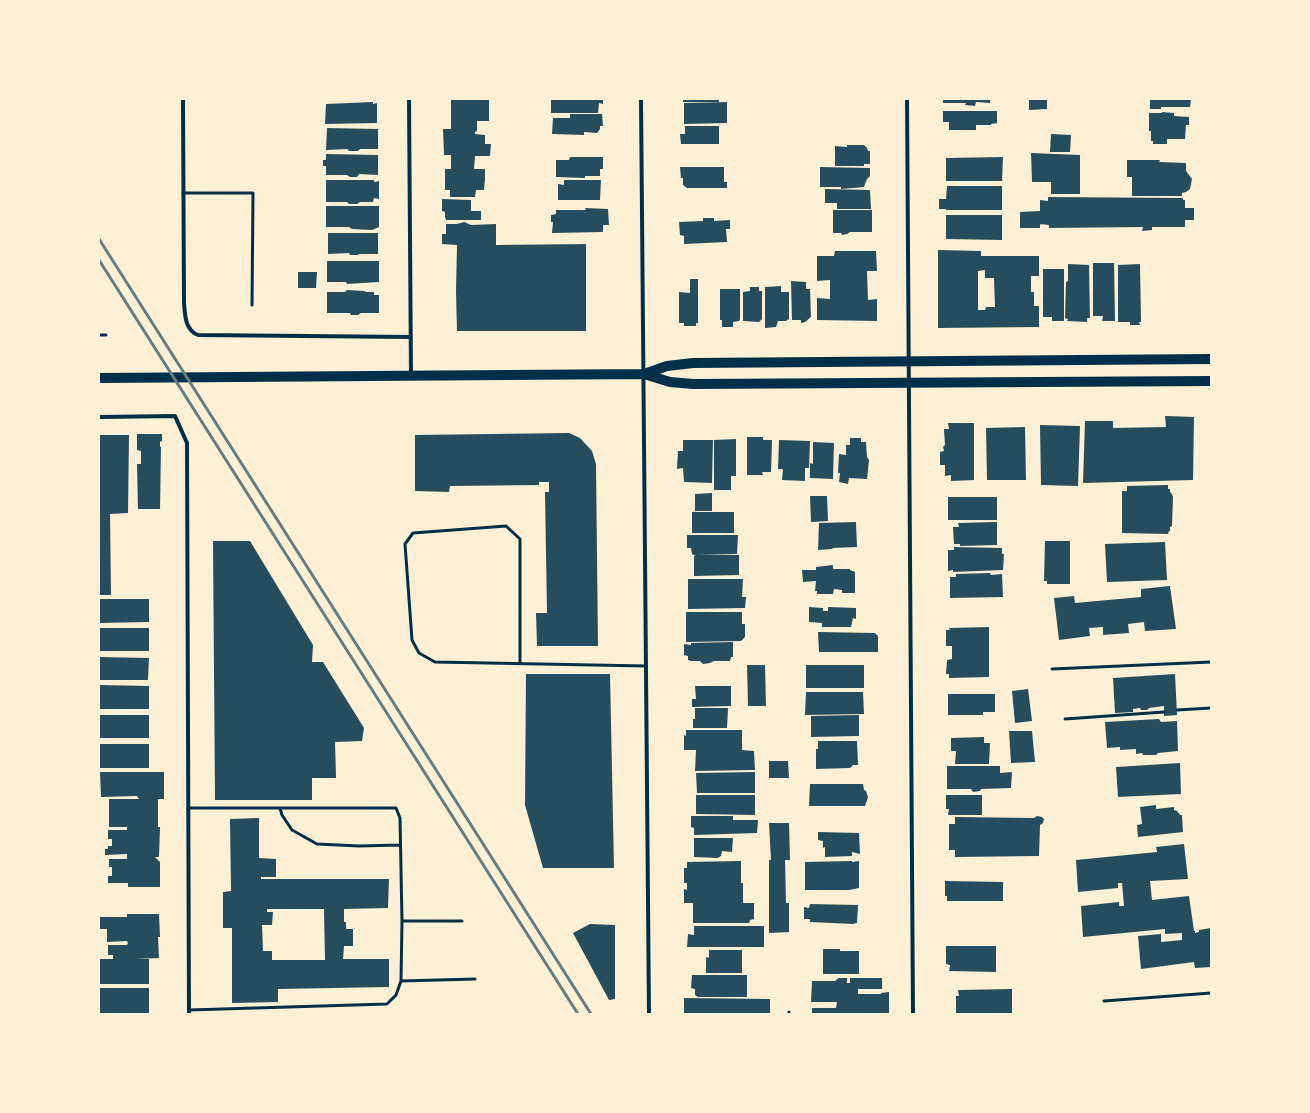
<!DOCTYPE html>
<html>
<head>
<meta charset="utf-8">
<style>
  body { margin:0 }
  #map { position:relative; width:1310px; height:1113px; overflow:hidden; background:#fdf0d5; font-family:"Work Sans",sans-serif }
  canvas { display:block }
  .frame { position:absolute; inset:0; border:100px solid #fdf0d5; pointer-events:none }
</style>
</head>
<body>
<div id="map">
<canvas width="1310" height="1113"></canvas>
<div class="frame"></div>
</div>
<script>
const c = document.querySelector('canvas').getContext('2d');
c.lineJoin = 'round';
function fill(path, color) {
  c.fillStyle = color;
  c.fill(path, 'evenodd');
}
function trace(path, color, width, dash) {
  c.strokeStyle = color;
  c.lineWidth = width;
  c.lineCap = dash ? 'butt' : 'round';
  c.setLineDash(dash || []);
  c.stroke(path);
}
fill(new Path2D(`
  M451,99H489V121H477V131L475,132V134L485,135V144H491L490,156H475L474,169H485V179L484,190H476L475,197H450V190H445V169H451V155H444L443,129H451Z
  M551,99H603V104L599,103L598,113H551Z
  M683,99H719V102H683Z
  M943,99H990V103L976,102L975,106L965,105L966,103H943Z
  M1029,99H1047V109L1029,110Z
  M1150,99H1191L1190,107H1161V109H1150Z
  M373,102V104L377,103V123L325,124L326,104Z
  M727,102V123L684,124V103Z
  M943,111H997V123L991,124V125H976V130H949V122H943Z
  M1162,112L1174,113V116L1189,117V125H1186L1185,139H1167V144H1153V141H1151V131H1149V113H1162Z
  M570,114H602L603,126H600V129L597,133L584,132V135L552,134L553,118H570Z
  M685,126H719V144H681L680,134H685Z
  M327,128L378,129V149H360L358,151H349L347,149L326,150Z
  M1051,134L1071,135L1070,152H1050Z
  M847,145H864L867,148L868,151H870V164H864V166H835V146L847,147Z
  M1031,153L1080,155V194H1051V182H1032Z
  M326,154L378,155V175L359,174L357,177H350L347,175H326V166H323V160H326Z
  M570,157H603V169H600V176H585V178L556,177V160H569Z
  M1003,157L1002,181H946V158Z
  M1127,160H1160L1159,162L1186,163V171L1192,179L1190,189L1186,192L1182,193V196H1132V177H1127Z
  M680,167H724V182H727V188H687L683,185V178H681Z
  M820,167L870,168V176L867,179L864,187L841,189V187H820Z
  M326,180H374V182L379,181V199L374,198L373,202H360L357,204H349L347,202H326Z
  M564,180H601L600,200H558V184L564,185Z
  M947,186H1002V210H946V209H939V199H946Z
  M825,189L870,190L871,209H837V203H825Z
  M1048,197L1183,198V200H1185V208H1194V220H1185V227H1152V230L1142,231L1143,227L1049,228V225L1040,224V200L1048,201Z
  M442,199L471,200V211H481V220H446L445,217V212L442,211Z
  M326,206H379V227L372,230L352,229L349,227H326Z
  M585,208L608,209L609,225H603V232L552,233L553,222H551V215L556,214V210H586Z
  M833,210H872V232H850L847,234L842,235L841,233H833Z
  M1040,211V228H1020V212Z
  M946,215H1002V240L946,239Z
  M703,218H714V221L730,220V229H726L727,242L684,244V236L680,235L679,222L703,221Z
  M464,222L471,225L496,224V245L586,244V331H457L456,292L457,245L442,244V234H446V224H457Z
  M328,233H378V254H360L357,255H350L349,253L328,254Z
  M938,250L981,251V256H1039V276H1031V292H1034V306H1039V327L938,328ZM985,270V278H994L995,307H986L985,310H978V271Z
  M835,251H876L877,271H867L868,300L877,299V321L817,320V298L830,299V280L817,281V256H834Z
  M327,261H379V282L347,284L346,282H327Z
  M1093,263H1114L1115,321H1102L1103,316H1093Z
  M1068,264L1089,265L1090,318H1087V322L1067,321L1068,319L1065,318L1066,282L1068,281Z
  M1140,264L1141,322H1139L1140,325H1130V322H1118V265Z
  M1043,269H1064V321H1052V317H1043Z
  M298,272H317L316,288H298Z
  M690,279H698V323H696V326H684V323H679V292L690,293Z
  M791,281L806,282V289H810L811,317L805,322L801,323V320H792Z
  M781,286V292H789V319L786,321H778L776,327L765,328V287Z
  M750,287H759V291H762V319L759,322L743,321V292L750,291Z
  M720,289H740V319L739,321L733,322V327H722V320H720Z
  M347,290L364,291L366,292H374V295H379V313H361L358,315H351L350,313H327V292H345Z
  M1165,416L1194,417L1193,480L1083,483L1085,421H1113V428L1166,427Z
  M948,423H974V480L951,481V475L945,476V465H940V452L944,451L943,447L945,445L944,429H949Z
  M1040,425L1080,426L1078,486L1041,485Z
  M1025,427L1026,480H987L986,428Z
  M569,433L580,438L592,451L596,464L598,646H537L536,613H547L545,492H549V482H539V485L450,486L449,492L415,491V435Z
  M137,434H162V441L160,442V447H161L160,509H138L137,464H141V451L137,450Z
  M99,435H129L128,513L110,514L111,595H99Z
  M747,437H763V440H772L771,472H762L763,475H747Z
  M850,438H861V442H866L867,457L869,460L867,479L849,478L848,484L839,482L840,473H838L839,454L846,455V445H850Z
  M736,439V476H731V490H714V440Z
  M683,440H713L712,483L684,482L683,468L677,469L678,451H683Z
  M779,440L810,441L809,468H805V481L782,480L783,469H778Z
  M813,442L834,443L833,479L810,478V463L813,464Z
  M1168,485V489H1170V492L1172,494L1173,497L1172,526L1170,527V531H1169L1168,534L1122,533V491H1127V486Z
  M712,493V511H695V494Z
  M810,496H827L828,521L811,522Z
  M948,497H997V520H948Z
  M692,512H734V533H692Z
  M856,522L857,547L833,548L832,549L818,550L819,523Z
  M997,522V545L960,546V544H954L953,527H959L958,523Z
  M687,535H738L737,554L698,555H739V575L694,576V556H696L692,554L691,548H687Z
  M213,541H250L313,645L312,662H323L364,728L362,741L335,742L336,778H312V800H215Z
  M1045,541H1070V584H1047V581H1044Z
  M1165,542L1167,580L1107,582L1105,544Z
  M954,547L1002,548V554H1004L1003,570L953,572V570L948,571V550H954Z
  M833,565V569H850V570L855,572V593H842V590L834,589L833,594H817V591H815L816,581L803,582L802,570H816V567Z
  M990,573L991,575L1002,574L1003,597L950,598V577H956V574Z
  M688,579H743L742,597H746L745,608L688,609Z
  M1170,586L1176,629L1145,631L1144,622L1128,624L1129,633L1103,635V627L1089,628L1090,636L1059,640L1054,598L1074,596L1075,603L1141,597V589Z
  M99,599H149V622L99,623Z
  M809,607L823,608V611H828V607L856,608V619L853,618L851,627H822V623L809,622Z
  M686,612H742V624H745V637L741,641L686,642Z
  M989,627V677L949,678V674H946L947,660L952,659V646H946V630H950L949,628Z
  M99,628H149V651H99Z
  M818,632L875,633L878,636V652H819Z
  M733,642V657H731L730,661H714L710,663L703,664L700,661H691L688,660V656L684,655V644L691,645V643Z
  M99,657L149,658L148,680H99Z
  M747,665H765L766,706H748Z
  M806,665H864V688H806Z
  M526,674H610L614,868H543L525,805Z
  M1175,674L1177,715L1164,716V706L1149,708L1147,710H1141L1140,708L1133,709V712L1115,713L1113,678Z
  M99,685L149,686V709H99Z
  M695,686H731V706L692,707V699H696Z
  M1028,689L1032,721L1015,723L1012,691Z
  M806,692H863L864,714L805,715Z
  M948,694H995V712H983V715H948Z
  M695,708H728L727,728H693V719H695Z
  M99,715H149V738H99Z
  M859,715V736L811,737V716Z
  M1159,719L1161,722L1177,721L1178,751L1158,753L1156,755H1143L1142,753L1136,754V749L1120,750V747L1107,748L1105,722Z
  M686,730H742V750L754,751L755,770L695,771L696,750H684V735L686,736Z
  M1009,731H1032L1035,762L1011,763Z
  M984,737V743H990L989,764H955L956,751H951V738Z
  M818,741H857L858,765H853L850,768L816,769V749H818Z
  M99,744H149V768H99Z
  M769,761H788L789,778H769Z
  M1180,763L1181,794L1118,797L1116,767Z
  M947,766H1000V773L1012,772L1011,788L981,789L980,791L973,792L971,789H947Z
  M100,772H164V799H158V827H160L159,857H155L160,862V887H128V883H108V876H112V867H109V859H127V854L105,855V849H108V846H112V839H108V830H127V827H109V799H139L137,796L101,797Z
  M755,772V793H697L696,773Z
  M810,784H863L864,790L866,791L868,797L865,806H809Z
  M696,795H755V815L696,814Z
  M946,795H982V815H948L949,809H946Z
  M1156,805V809L1174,807V810L1177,811L1180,815H1182L1183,832L1138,837L1137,825L1142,824L1140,807Z
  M691,816H733V820H758L757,833L694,835V828L691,827Z
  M1037,816L1042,817L1044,819L1043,823L1040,825L1039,856L955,857V850H949V824H955V817L1034,818Z
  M259,818V858L276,859V877H261V879H389L388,908L344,909V922H346V929H353V946H344L343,959H389V987L278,989V1002L232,1003V928H223V892L231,891L230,819ZM267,909H324L325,960H272V951H263L262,925H272L273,912H267Z
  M769,823H789L790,860H785L786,903H789V932L769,933V860H771Z
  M818,832L859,833L860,854L852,852V856L825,857V847L823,848V841L818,840Z
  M694,838H733L732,852L722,851L721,856L718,858L694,857Z
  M1184,844L1188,879L1150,881L1152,900L1189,896L1194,931H1195V933L1199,932V930L1211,928V967L1195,968L1194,962L1141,969L1138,936L1161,934V942L1182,940V933L1165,934V929L1083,937L1081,906L1119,902V906H1124L1122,883H1118V888L1078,892L1076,860L1157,852L1156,847Z
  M741,861V883H743V903H754V919L750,920L749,923H693V903H684V889L687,890V883H684V868H687V862Z
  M852,861V862L859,861V888L849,890H805V862Z
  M945,881L1003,882V901H947V896H945Z
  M810,904L858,905L857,923L853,924L810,922V919H804V907L809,908Z
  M127,914H159L160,937H158L159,958L136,959H149V984H99V959H113V955H108V945H127L128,943L127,941L107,942V929H100V917H127Z
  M590,924L615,925V999L609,1000L573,933Z
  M694,926H764V947H687L688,934L694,935Z
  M946,946H996V972L949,971L950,965L946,964Z
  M823,949H840V951H859V974H823Z
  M709,950H742V973H706V957L709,958Z
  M692,975H747V997H698L695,995V989L691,988Z
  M839,978H847V983H850V978H882V989H858V994H881V993L889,992V1014H812V1008H836L837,1002H811L812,981H835Z
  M99,988H149V1013H99Z
  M1012,989V1014H956V996H959L958,990Z
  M684,998L770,999V1014H684Z`), '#264d5e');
trace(new Path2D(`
  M183,193H253L252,305
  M99,335H106
  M520,663V539L506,526L413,533L405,544L412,640L419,653L435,662L646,666
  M1052,669L1211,662
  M1177,710L1211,708
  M1065,719L1164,712
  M189,808H396L400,818L402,921L401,981L396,995L387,1004L189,1010
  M280,808L282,815L292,830L317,844L359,846L400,845
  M402,921H462
  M401,981L475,979
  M1104,1001L1211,993
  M789,1014V1012`), '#003049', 3);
trace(new Path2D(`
  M183,99L184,303C185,315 185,330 198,335L411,337
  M409,99L411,375
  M641,99L649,1014
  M907,99L913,1014
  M99,417L175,416L187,443L189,1014`), '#003049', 4);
trace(new Path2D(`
  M644,374L667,366L693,363L1211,359
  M99,378L644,374L670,382L693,384L1211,381`), '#003049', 10);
trace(new Path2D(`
  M99,239L591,1014
  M99,260L578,1014`), '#657d81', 3);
</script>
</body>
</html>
